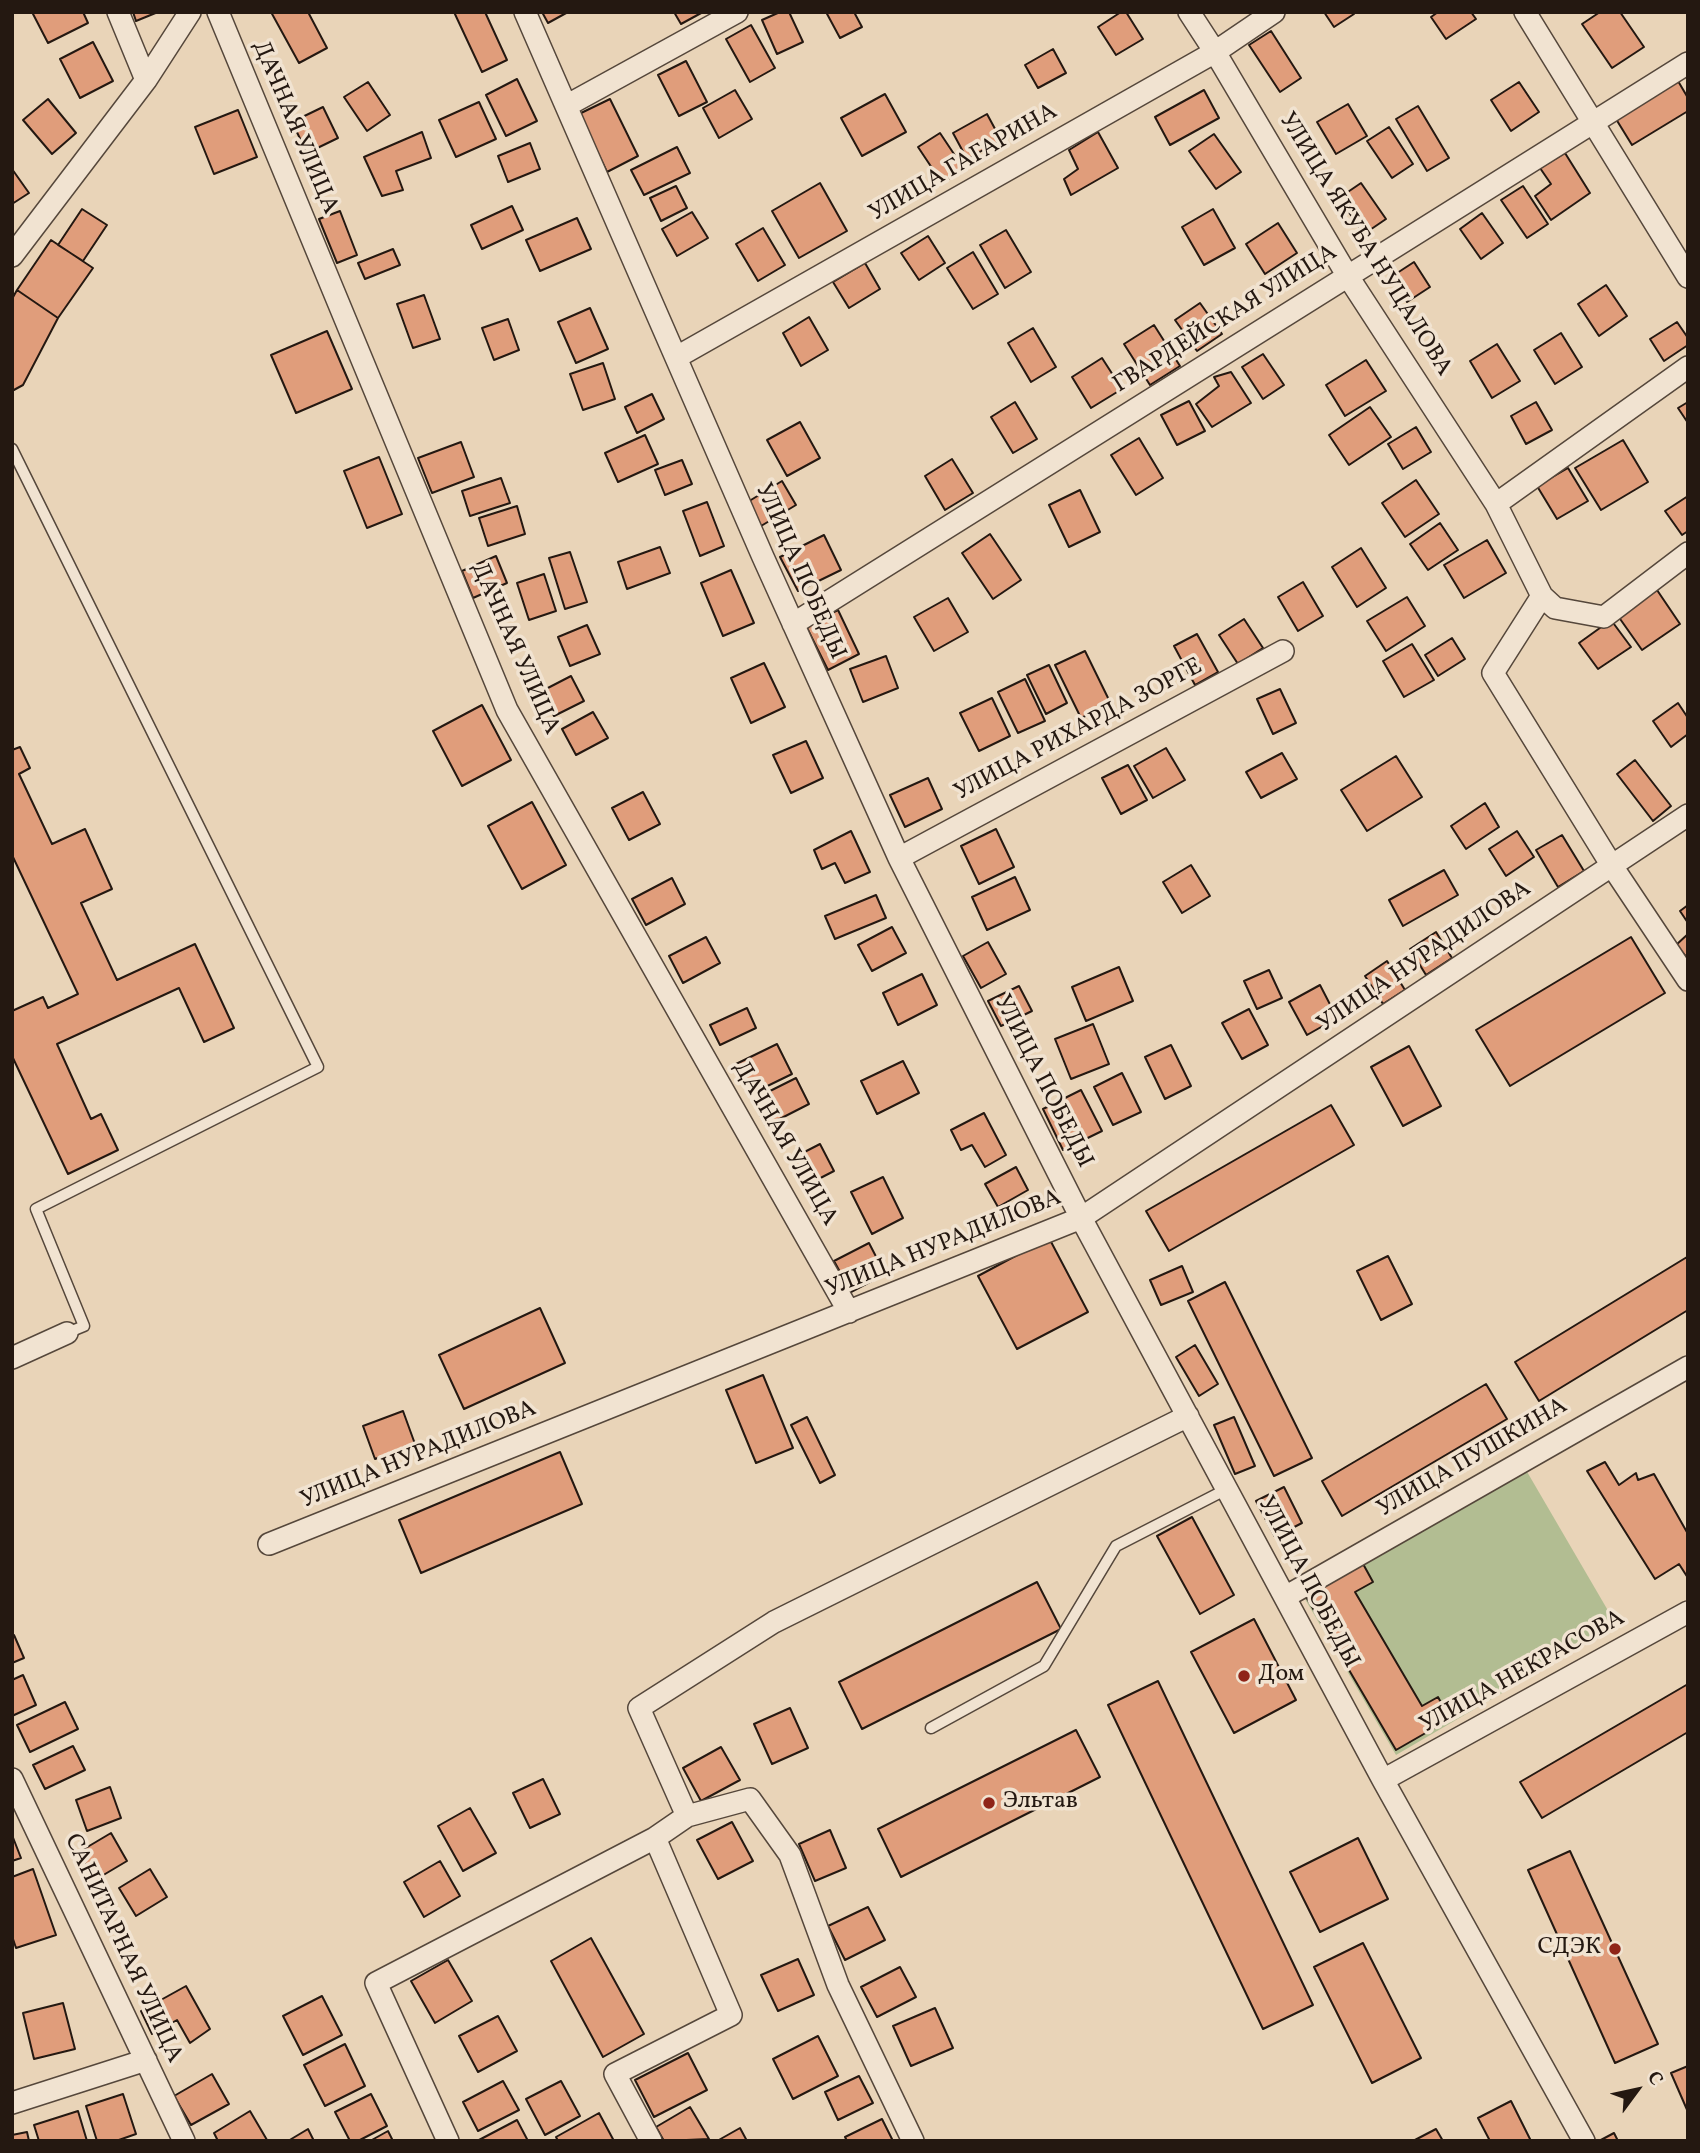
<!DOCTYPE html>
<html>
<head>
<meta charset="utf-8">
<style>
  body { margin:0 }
  #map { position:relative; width:1700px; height:2153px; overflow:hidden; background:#e9d4b8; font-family:Vollkorn,serif }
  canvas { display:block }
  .frame { position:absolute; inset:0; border:14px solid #241811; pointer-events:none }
  .north { position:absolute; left:1602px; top:2055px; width:70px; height:70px; -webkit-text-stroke:5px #f1e3d1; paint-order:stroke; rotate:57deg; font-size:19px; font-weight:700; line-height:28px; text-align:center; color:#241811 }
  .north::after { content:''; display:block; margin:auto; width:24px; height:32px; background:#241811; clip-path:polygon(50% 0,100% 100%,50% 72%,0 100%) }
</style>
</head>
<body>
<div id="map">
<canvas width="1700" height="2153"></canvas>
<div class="frame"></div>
<div class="north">С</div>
</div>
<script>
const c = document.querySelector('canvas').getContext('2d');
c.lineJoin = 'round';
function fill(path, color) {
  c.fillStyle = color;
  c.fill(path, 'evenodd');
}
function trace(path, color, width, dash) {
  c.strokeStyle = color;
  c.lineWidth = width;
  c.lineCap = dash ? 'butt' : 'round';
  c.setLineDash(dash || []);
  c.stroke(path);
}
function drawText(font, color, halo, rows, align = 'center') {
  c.font = font + ' Vollkorn,serif';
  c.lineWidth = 7;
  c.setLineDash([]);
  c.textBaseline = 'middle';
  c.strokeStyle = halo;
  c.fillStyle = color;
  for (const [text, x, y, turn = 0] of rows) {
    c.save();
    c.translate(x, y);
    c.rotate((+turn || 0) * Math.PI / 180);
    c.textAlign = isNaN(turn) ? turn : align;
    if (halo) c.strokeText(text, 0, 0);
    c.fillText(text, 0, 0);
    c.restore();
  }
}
fill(new Path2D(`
  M1526,1470L1617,1626L1396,1755L1305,1599Z`), '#b2bd92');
const building = new Path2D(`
  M32,12H83L88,23L48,43Z
  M133,12H158L136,21Z
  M271,12H308L327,48L299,63Z
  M454,12H485L507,60L482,72Z
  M542,12H568L548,23Z
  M674,12H703L681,24Z
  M780,12H789L803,42L777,54L762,20Z
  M826,12H854L862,27L840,38Z
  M1121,12H1126L1143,39L1116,55L1098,27Z
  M1324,12H1353L1354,14L1334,27Z
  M1438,12H1471L1476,19L1446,39L1431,17Z
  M1600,12H1620L1644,47L1612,68L1582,24Z
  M751,25L775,68L750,82L726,39Z
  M1271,31L1301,78L1280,92L1249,45Z
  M93,42L113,81L80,98L60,59Z
  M1053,49L1066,73L1038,88L1025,65Z
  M686,61L707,102L679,116L658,75Z
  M517,79L537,121L506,136L486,95Z
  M1678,81L1688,98V111L1632,145L1616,119Z
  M368,82L390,115L367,131L344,97Z
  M1519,82L1539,112L1511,131L1491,100Z
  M735,90L752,119L719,138L703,108Z
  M1204,90L1219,118L1170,145L1155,117Z
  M885,94L906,132L862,156L841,118Z
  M48,99L76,133L52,154L23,120Z
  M610,99L638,156L607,172L579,114Z
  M479,102L496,139L456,157L439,120Z
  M1348,104L1367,136L1336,154L1317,122Z
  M1418,106L1449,158L1427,171L1396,119Z
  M323,107L338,138L307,153L292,122Z
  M238,110L257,157L214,174L195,127Z
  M987,114L1001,140L967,159L953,133Z
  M1389,127L1413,164L1392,178L1367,141Z
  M422,132L431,158L396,171L403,190L382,196L364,157Z
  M1098,132L1118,168L1071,195L1064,179L1078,169L1069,150Z
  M940,133L964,169L942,183L918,147Z
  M1214,134L1241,172L1216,189L1189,151Z
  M530,143L540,169L508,182L498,156Z
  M677,147L690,173L644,195L631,170Z
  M1565,153L1590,193L1551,220L1535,196L1551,184L1540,168Z
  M12,169L29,193L12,204Z
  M820,183L847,231L799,258L772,211Z
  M1361,183L1386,219L1364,234L1339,198Z
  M676,186L687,208L661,221L650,198Z
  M1523,186L1548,224L1527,238L1501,200Z
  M512,206L523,230L482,249L471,225Z
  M82,209L107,225L83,261L58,245Z
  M1213,209L1235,248L1204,265L1182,227Z
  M340,211L357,255L337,263L319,219Z
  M692,212L708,238L677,256L662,229Z
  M1482,213L1503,243L1481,259L1460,229Z
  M577,218L591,249L540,271L526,240Z
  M1278,223L1297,253L1265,274L1246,244Z
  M763,228L785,265L758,281L736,244Z
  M1006,230L1031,272L1005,288L980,245Z
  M928,236L945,263L919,280L901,253Z
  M51,240L93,268L58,318L17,290Z
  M393,249L400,265L365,279L358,263Z
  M973,252L998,294L973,309L947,268Z
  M1414,262L1430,287L1407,302L1391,277Z
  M865,263L880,289L849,308L833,282Z
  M1606,285L1627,316L1599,336L1578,304Z
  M17,290L58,318L23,385L12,391V299Z
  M424,295L440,339L413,348L397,304Z
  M1200,303L1222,334L1197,351L1175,320Z
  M590,308L608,349L576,363L558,322Z
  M809,317L828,350L801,366L783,333Z
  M508,319L519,350L494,360L482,328Z
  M1677,322L1688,338V345L1664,361L1650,339Z
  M1154,325L1180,366L1150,385L1124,344Z
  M1033,328L1056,367L1031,382L1008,343Z
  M327,331L352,389L296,413L271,355Z
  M1561,333L1582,367L1555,384L1534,350Z
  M1497,344L1520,381L1492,398L1470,361Z
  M1263,354L1284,385L1263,399L1242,367Z
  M1102,358L1122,389L1091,408L1072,377Z
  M1366,360L1386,391L1345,416L1326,385Z
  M603,363L615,399L583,410L570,374Z
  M1231,372L1251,403L1212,427L1196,404L1219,386L1214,377Z
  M652,394L664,419L637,433L625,407Z
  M1189,401L1205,431L1177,445L1161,415Z
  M1015,402L1037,439L1013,453L991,417Z
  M1536,402L1552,430L1526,444L1511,416Z
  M1688,402V423L1678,408Z
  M1370,407L1391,437L1349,465L1329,435Z
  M800,422L820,458L787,476L767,440Z
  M1416,427L1431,452L1403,469L1388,444Z
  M645,435L658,464L618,482L605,453Z
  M1139,438L1163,478L1136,495L1111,455Z
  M1623,440L1648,482L1601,510L1575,468Z
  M461,442L474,477L432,493L418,458Z
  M379,457L402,514L367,528L344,471Z
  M952,459L973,493L945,510L925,476Z
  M682,460L692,484L665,495L655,470Z
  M1568,468L1588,501L1557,519L1537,486Z
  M501,478L510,503L470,516L462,491Z
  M1416,480L1439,514L1405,537L1382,503Z
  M782,481L796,505L761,526L746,503Z
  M1080,490L1100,532L1069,547L1049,505Z
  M1688,496V531L1682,535L1665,511Z
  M707,502L724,546L700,556L683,511Z
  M517,506L525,534L488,546L479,518Z
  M1440,523L1458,550L1428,570L1410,544Z
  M990,534L1021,580L993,599L962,553Z
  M824,535L841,570L798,591L780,557Z
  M1487,540L1506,573L1464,598L1444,565Z
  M660,547L670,573L627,589L618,562Z
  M1361,548L1386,588L1357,607L1332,567Z
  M570,552L587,602L565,609L549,558Z
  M496,556L507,583L473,598L462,571Z
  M731,570L754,623L723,636L701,583Z
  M544,574L556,611L529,620L517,583Z
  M1303,582L1323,616L1298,631L1278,597Z
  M1657,590L1680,624L1642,650L1618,616Z
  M1407,597L1425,626L1386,651L1367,621Z
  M948,598L968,632L934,651L914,617Z
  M838,610L859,654L828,670L806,626Z
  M1244,619L1263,648L1238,664L1219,635Z
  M1611,620L1631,647L1598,669L1579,643Z
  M587,625L600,654L570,666L558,637Z
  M1197,634L1218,672L1195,685L1174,646Z
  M1452,638L1465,659L1438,676L1425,655Z
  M1412,644L1434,680L1404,697L1383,661Z
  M1085,651L1111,704L1081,718L1055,665Z
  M886,656L898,688L863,702L850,669Z
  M764,663L785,707L751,723L731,678Z
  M1049,665L1067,703L1046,714L1027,675Z
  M571,676L584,701L554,716L542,691Z
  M1025,679L1045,721L1018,733L998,692Z
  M1280,689L1296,723L1273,734L1257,699Z
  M992,698L1010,736L979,751L960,713Z
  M1678,703L1688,718V734L1671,747L1653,721Z
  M482,705L511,760L462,786L433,731Z
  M593,712L608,738L576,755L562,729Z
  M806,741L823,778L791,793L773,755Z
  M20,747L30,768L19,774L52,844L85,829L112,889L81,903L117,980L195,944L234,1028L204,1042L179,988L57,1044L91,1119L101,1114L118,1150L68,1174L12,1056V1011L43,997L48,1008L78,994L12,855V750Z
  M1166,748L1185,780L1153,798L1134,766Z
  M1282,753L1297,779L1261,798L1246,772Z
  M1396,756L1422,797L1367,831L1341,790Z
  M1635,760L1671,806L1653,821L1617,774Z
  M1128,765L1147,800L1121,814L1102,778Z
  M928,778L942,809L905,827L890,795Z
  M643,792L660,824L629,840L612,808Z
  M532,802L566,865L522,889L488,826Z
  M1485,803L1499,827L1466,849L1451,826Z
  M996,829L1014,867L979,884L961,846Z
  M851,831L870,872L845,883L835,863L822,869L814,850Z
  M1517,831L1534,857L1506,876L1489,849Z
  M1562,835L1584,871L1558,887L1536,850Z
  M1191,865L1210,896L1182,913L1163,882Z
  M1444,870L1458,895L1403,926L1389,900Z
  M1015,877L1030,910L987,930L972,897Z
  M672,878L685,904L646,925L632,899Z
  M876,895L886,918L835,939L825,916Z
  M1688,905V923L1680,911Z
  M892,927L906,953L872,971L858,945Z
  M1436,932L1452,958L1426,975L1410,949Z
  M1688,934V959L1676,945Z
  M706,937L720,963L683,983L669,956Z
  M1631,937L1665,993L1510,1086L1476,1030Z
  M988,942L1006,974L981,988L963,956Z
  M1387,961L1405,990L1383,1004L1365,976Z
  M1119,967L1133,1001L1086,1021L1072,987Z
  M1269,970L1282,998L1257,1009L1244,981Z
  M922,974L937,1005L898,1025L883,993Z
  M1320,985L1337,1018L1307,1035L1289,1002Z
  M1019,986L1032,1011L1001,1026L988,1001Z
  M747,1008L756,1028L720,1045L710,1025Z
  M1249,1009L1268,1045L1242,1059L1222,1023Z
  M1093,1024L1109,1064L1071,1079L1055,1039Z
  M777,1044L792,1074L751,1094L736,1064Z
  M1171,1045L1191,1086L1165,1099L1145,1057Z
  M1409,1046L1441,1106L1403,1126L1371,1067Z
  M903,1061L919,1093L877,1114L861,1081Z
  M1122,1073L1141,1112L1113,1125L1094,1087Z
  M796,1078L809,1104L766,1126L752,1100Z
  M1081,1090L1102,1131L1063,1150L1043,1109Z
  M1331,1105L1354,1145L1169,1251L1146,1211Z
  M984,1113L1006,1155L985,1167L972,1145L961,1150L951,1130Z
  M820,1144L834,1171L803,1187L789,1160Z
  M1016,1167L1028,1190L998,1207L985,1184Z
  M883,1177L903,1218L872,1234L851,1192Z
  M1049,1238L1088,1312L1017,1349L978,1276Z
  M869,1243L885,1274L851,1292L834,1261Z
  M1388,1256L1412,1304L1381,1320L1357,1271Z
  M1687,1257L1688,1310L1539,1401L1515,1362Z
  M1182,1266L1193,1292L1161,1305L1150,1280Z
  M1225,1282L1312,1458L1274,1476L1188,1301Z
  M540,1308L565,1363L464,1409L439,1355Z
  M1195,1345L1218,1384L1199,1396L1176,1357Z
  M763,1375L793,1448L756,1463L726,1390Z
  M1486,1384L1507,1419L1342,1516L1322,1481Z
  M403,1411L415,1444L375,1459L363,1426Z
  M807,1417L835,1475L820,1483L791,1425Z
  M1234,1417L1255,1466L1235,1474L1214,1425Z
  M560,1452L582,1504L421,1573L399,1520Z
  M1605,1462L1619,1485L1636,1473L1638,1480L1654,1474L1688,1534V1578L1679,1564L1655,1579L1587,1471Z
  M1284,1487L1302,1523L1275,1537L1256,1501Z
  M1192,1517L1234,1595L1200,1614L1157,1536Z
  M1362,1562L1373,1582L1355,1592L1422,1706L1438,1697L1450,1719L1396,1750L1305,1595Z
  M1037,1582L1061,1629L862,1729L839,1682Z
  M1254,1619L1296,1700L1234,1733L1191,1652Z
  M12,1635H14L24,1658L12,1663Z
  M23,1675L36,1705L12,1716V1680Z
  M1158,1681L1313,2005L1263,2029L1108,1705Z
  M1688,1684V1732L1542,1818L1520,1782Z
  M65,1702L78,1729L30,1752L17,1725Z
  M790,1708L808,1748L772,1764L754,1724Z
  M1076,1730L1100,1777L901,1877L878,1829Z
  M73,1746L85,1770L45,1789L33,1765Z
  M721,1747L740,1780L701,1801L683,1768Z
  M543,1779L560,1814L530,1828L513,1793Z
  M110,1787L121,1818L87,1831L76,1800Z
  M470,1808L496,1853L463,1871L438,1826Z
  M732,1822L753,1861L718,1879L697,1840Z
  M830,1830L846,1868L815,1881L799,1844Z
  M111,1833L127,1861L95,1880L79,1852Z
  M12,1835L21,1858L12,1861Z
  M1358,1838L1388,1899L1320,1932L1290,1872Z
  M1570,1851L1658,2044L1615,2063L1528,1870Z
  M440,1861L460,1896L424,1917L404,1882Z
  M33,1869L56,1935L16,1948L12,1936V1877Z
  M150,1869L167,1897L136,1916L119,1888Z
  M868,1907L885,1940L845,1960L828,1926Z
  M591,1938L644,2034L603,2057L551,1961Z
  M1363,1943L1421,2058L1372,2083L1314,1967Z
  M798,1959L814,1995L778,2011L761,1975Z
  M448,1960L472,2001L435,2023L411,1981Z
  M900,1967L916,1997L877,2017L861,1987Z
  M186,1986L210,2029L190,2043L177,2020L152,2034L141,2011Z
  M322,1996L342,2035L303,2055L283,2016Z
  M63,2003L75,2049L34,2059L23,2013Z
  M935,2008L953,2048L911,2066L893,2026Z
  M498,2016L517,2051L478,2072L459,2036Z
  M818,2036L838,2076L793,2099L773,2059Z
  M345,2044L365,2086L325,2106L304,2065Z
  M688,2053L707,2090L654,2117L635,2080Z
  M1688,2066V2112L1671,2073Z
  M212,2074L229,2104L191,2125L174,2096Z
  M859,2076L873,2103L838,2120L825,2092Z
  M503,2081L519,2110L478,2131L463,2102Z
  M561,2081L580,2116L545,2135L526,2099Z
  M123,2094L136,2134L116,2141H97L86,2106Z
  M371,2094L387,2126L358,2141H350L335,2112Z
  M1511,2101L1531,2141H1490L1478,2118Z
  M690,2107L709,2139L664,2141L656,2127Z
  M78,2111L87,2141H39L34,2125Z
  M250,2111L267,2140L218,2141L214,2133Z
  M599,2113L614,2141H558L556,2137Z
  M882,2119L893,2141H847L845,2137Z
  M517,2120L528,2141H479V2140Z
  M740,2128L747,2141H717Z
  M308,2129L314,2141H288Z
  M1436,2129L1443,2141H1413Z
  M388,2131L393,2141H370Z
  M27,2132L29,2141H12V2135Z
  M1614,2133L1618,2141H1599Z`);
fill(building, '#e09d7b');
trace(building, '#241811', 2);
const lane = new Path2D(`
  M12,449L318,1067L36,1209L84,1326L67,1333
  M931,1728L1044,1666L1116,1546L1227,1489`);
const street = new Path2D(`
  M118,12L146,80
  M218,12L507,710L849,1312
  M525,12L763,557L899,858L1081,1218L1383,1780L1584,2141
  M1189,12L1215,52L1347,275L1496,504L1542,596L1555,608L1604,617L1688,553
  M1525,12L1688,277
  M566,106L737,12
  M12,256L146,80L190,12
  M677,357L1215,52L1274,12
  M1496,504L1688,367
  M1542,596L1493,673L1612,866L1688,980
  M793,624L1688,63
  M899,858L1283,651
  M12,1358L67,1333
  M269,1544L1081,1218L1688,815
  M1285,1597L1688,1367
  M12,1779L184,2141
  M1383,1780L1688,1612
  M687,1816L750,1799L790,1855L838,1985L913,2141
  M12,2103L146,2060
  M448,2141L376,1983L655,1838L687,1816L639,1708L774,1622L1188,1416
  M651,2141L615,2074L731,2015L655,1838`);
trace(lane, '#55473b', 13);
trace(street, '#55473b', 24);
trace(lane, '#f1e3d1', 10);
trace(street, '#f1e3d1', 21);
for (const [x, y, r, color] of [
  [1244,1676,7,"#8f2418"],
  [989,1803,7,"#8f2418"],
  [1615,1949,7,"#8f2418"]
]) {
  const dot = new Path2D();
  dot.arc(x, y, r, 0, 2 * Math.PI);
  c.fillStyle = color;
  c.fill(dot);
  trace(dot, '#f1e3d1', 2.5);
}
drawText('24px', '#241811', '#f1e3d1', [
  ["ДАЧНАЯ УЛИЦА",294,128,67],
  ["УЛИЦА ГАГАРИНА",964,164,-30],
  ["УЛИЦА ЯКУБА НУЦАЛОВА",1364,245,58],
  ["ГВАРДЕЙСКАЯ УЛИЦА",1226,320,-32],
  ["УЛИЦА ПОБЕДЫ",799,572,66],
  ["ДАЧНАЯ УЛИЦА",514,649,66],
  ["УЛИЦА РИХАРДА ЗОРГЕ",1079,731,-28],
  ["УЛИЦА НУРАДИЛОВА",1425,958,-34],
  ["УЛИЦА ПОБЕДЫ",1042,1082,63],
  ["ДАЧНАЯ УЛИЦА",784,1144,60],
  ["УЛИЦА НУРАДИЛОВА",944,1245,-22],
  ["УЛИЦА НУРАДИЛОВА",419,1456,-22],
  ["УЛИЦА ПУШКИНА",1473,1459,-30],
  ["УЛИЦА ПОБЕДЫ",1307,1583,62],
  ["УЛИЦА НЕКРАСОВА",1523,1673,-29],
  ["САНИТАРНАЯ УЛИЦА",122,1949,65]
]);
drawText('24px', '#241811', '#f1e3d1', [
  ["Дом",1258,1676],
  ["Эльтав",1003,1803],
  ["СДЭК",1601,1949,"right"]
], 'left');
</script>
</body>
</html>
